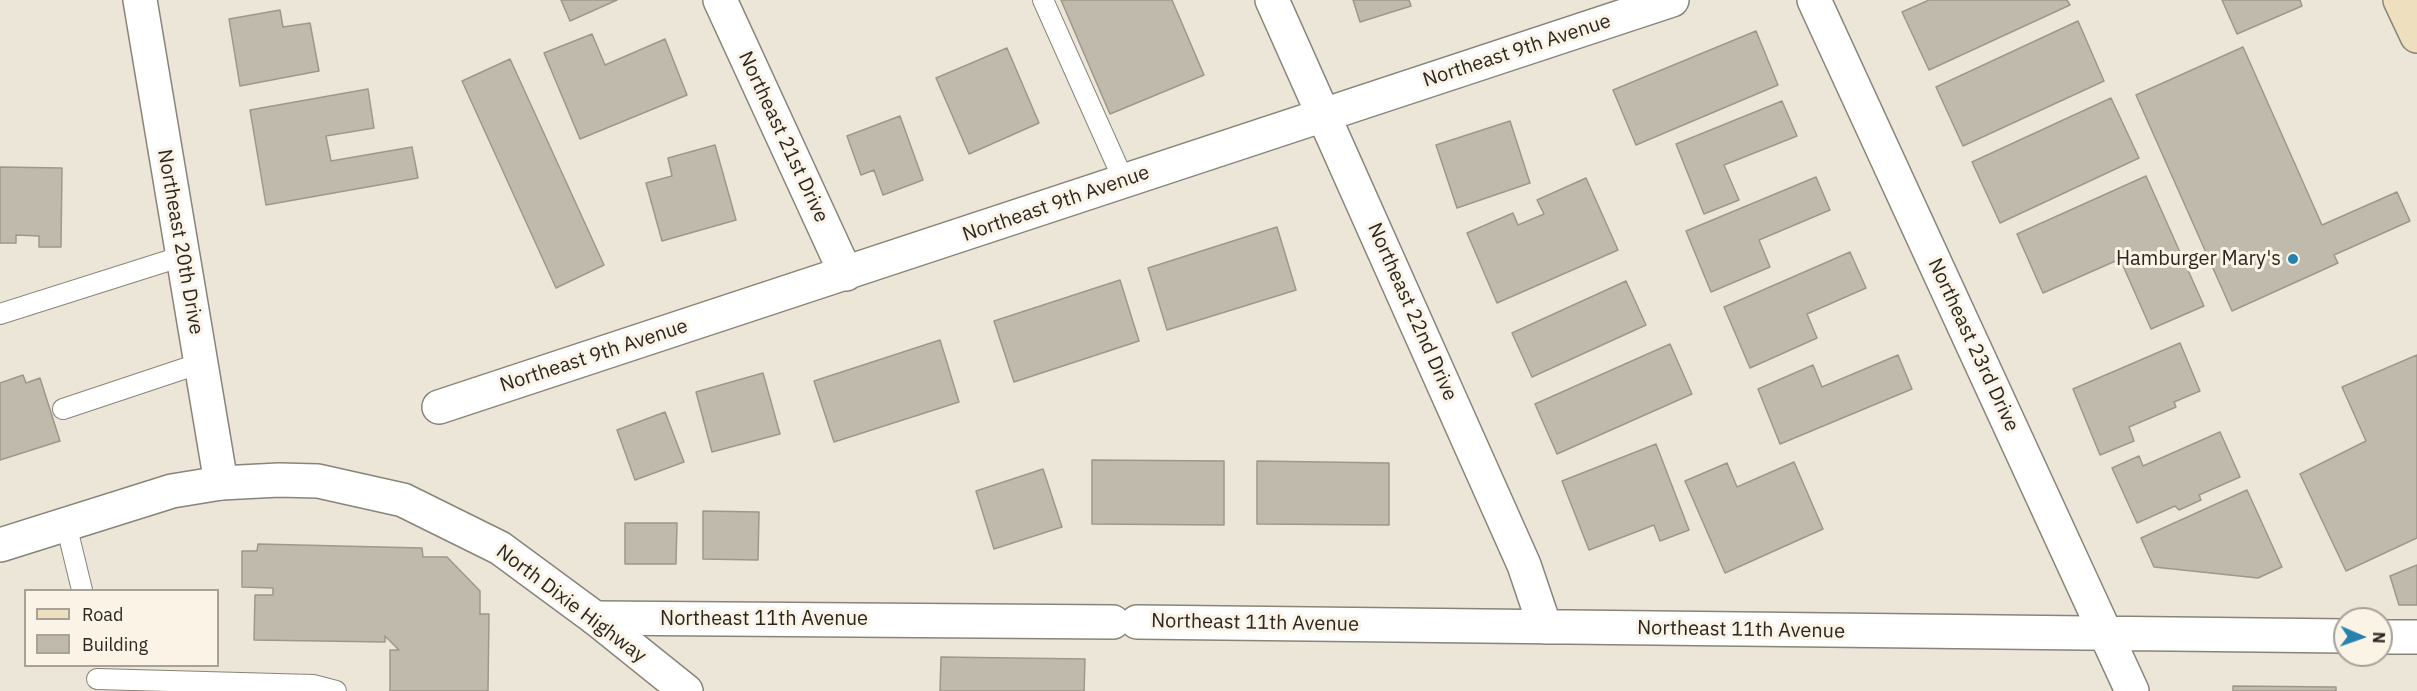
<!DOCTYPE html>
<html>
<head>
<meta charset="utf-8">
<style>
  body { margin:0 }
  #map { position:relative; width:2417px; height:691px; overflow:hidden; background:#ece6d9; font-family:"IBM Plex Sans",sans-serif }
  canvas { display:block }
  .legend { position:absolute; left:24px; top:589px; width:195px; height:78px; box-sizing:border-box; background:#faf3e6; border:2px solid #a7a198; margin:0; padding:8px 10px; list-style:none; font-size:18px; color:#2a2722 }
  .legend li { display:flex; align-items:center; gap:12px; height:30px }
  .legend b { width:30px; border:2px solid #a7a198 }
  .north { position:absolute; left:2333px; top:607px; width:60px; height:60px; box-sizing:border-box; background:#faf3e6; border:2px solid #a7a198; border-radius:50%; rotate:92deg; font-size:16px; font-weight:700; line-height:24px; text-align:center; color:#2a2722 }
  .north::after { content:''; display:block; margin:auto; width:21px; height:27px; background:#2681ae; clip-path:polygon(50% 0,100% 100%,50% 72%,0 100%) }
</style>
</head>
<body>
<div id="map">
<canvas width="2417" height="691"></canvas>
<ul class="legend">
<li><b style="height:8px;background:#eee0be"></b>Road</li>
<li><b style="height:16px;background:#c0baad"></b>Building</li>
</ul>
<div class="north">N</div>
</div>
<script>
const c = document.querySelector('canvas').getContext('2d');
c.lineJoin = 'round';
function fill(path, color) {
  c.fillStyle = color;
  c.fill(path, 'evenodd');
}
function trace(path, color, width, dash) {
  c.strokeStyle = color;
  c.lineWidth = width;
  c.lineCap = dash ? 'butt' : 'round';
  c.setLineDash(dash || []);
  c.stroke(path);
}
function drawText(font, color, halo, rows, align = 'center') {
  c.font = font + ' "IBM Plex Sans",sans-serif';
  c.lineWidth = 6;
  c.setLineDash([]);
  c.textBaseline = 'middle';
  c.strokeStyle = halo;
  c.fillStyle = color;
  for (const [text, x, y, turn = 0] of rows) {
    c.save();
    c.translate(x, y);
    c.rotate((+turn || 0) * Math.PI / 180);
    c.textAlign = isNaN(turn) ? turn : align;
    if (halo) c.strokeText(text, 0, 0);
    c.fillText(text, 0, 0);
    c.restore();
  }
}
const building = new Path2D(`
  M561,0H617L570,21Z
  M1061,0H1172L1204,75L1110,114Z
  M1353,0H1409L1411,6L1360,22Z
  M1929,0H2067L2070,5L1929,70L1902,12Z
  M2222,0H2300L2302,6L2237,34Z
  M280,10L283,27L310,23L319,71L240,86L229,19Z
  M2078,21L2104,81L1963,146L1936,87Z
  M1756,31L1778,85L1636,145L1613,90Z
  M592,34L605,65L665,39L687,95L580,139L544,53Z
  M2243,47L2322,225L2397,192L2410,221L2334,255L2338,263L2232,311L2136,95Z
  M1007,48L1039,123L969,154L936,78Z
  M510,59L604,265L556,288L462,81Z
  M368,89L374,128L326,136L331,161L412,147L418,178L266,205L250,110Z
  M2111,98L2139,158L2000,223L1972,162Z
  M1782,101L1797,136L1724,165L1739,200L1704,214L1676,144Z
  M900,116L923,180L883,195L874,170L861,175L847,136Z
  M1510,121L1530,183L1457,208L1436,145Z
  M715,145L736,220L662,241L646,183L672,176L668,158Z
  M0,167L62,168L61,247H39V236L16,235V243H0Z
  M2146,176L2204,306L2151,329L2120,259L2043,293L2017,234Z
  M1816,177L1830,210L1759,240L1770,267L1711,292L1686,231Z
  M1586,178L1618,250L1497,303L1467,233L1513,213L1518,225L1544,214L1537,200Z
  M1277,227L1296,290L1167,330L1148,268Z
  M1850,252L1866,288L1807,314L1817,338L1750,368L1724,307Z
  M1120,280L1139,341L1014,382L994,321Z
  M1626,281L1646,325L1532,377L1512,333Z
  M940,340L959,402L834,442L814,381Z
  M2180,343L2200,391L2174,402L2176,407L2129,427L2134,441L2100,455L2073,389Z
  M1670,344L1692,394L1557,454L1535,404Z
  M1898,355L1912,389L1780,444L1758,389L1813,365L1822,387Z
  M2417,355V538L2346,571L2300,474L2366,441L2342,387Z
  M763,373L780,434L712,452L696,392Z
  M23,375L26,383L40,378L60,441L0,460V383Z
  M665,412L684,462L635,480L617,430Z
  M2220,432L2240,477L2199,495L2201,500L2179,510L2175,506L2137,523L2112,468L2139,456L2143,466Z
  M1656,444L1689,530L1660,541L1654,525L1589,550L1562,481Z
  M1092,460L1224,461V525L1092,524Z
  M1257,461L1389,463V525L1257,524Z
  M1794,462L1823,529L1725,573L1685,481L1727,463L1737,487Z
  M1043,469L1062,527L994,549L976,491Z
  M2247,490L2282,567L2258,578L2154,567L2141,538Z
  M703,511L759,512L758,560L703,559Z
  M625,523H677L676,564H625Z
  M258,544L422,548L423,557H447L480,591V614H489L488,691H390V650H399L385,636V642L254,640L255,595H273V588L242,587V551H257Z
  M2417,565V605H2399L2390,576Z
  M941,657L1085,659L1084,691H940Z
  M2233,686L2336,687V691H2233Z`);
fill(building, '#c0baad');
trace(building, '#9d988b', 1.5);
const service = new Path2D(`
  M1043,0L1124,181
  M0,314L183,256
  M63,409L201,363
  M66,524L82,590
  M97,679L313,685L336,691`);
const minor = new Path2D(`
  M140,0L221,483
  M720,0L846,274
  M1272,0L1524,565L1545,627
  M1814,0L2132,691
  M439,407L1672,0
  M595,618L1113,622
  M1137,622L2345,636
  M2381,637H2417`);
const tertiary = new Path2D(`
  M0,545L172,491L221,483L279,480L318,481L403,500L500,548L595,618L686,691`);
const secondary = new Path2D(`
  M2400,0L2417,36`);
trace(service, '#898477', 22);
trace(minor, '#898477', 36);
trace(tertiary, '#898477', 36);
trace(secondary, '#898477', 36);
trace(service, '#fff', 20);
trace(minor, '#fff', 33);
trace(tertiary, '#fff', 33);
trace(secondary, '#eee0be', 33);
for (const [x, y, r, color] of [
  [2293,259,6,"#2681ae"]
]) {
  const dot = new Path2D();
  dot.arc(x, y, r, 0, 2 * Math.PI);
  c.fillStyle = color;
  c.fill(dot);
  trace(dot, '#faf3e6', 2);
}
drawText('20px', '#2a2722', '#faf3e6', [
  ["Northeast 9th Avenue",1517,51,-18],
  ["Northeast 21st Drive",783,137,65],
  ["Northeast 9th Avenue",1056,204,-19],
  ["Northeast 20th Drive",180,242,80],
  ["Northeast 22nd Drive",1412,312,66],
  ["Northeast 23rd Drive",1973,345,65],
  ["Northeast 9th Avenue",594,356,-18],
  ["North Dixie Highway",571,604,37],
  ["Northeast 11th Avenue",764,619],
  ["Northeast 11th Avenue",1255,623,1],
  ["Northeast 11th Avenue",1741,630,1]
]);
drawText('20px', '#2a2722', '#faf3e6', [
  ["Hamburger Mary's",2281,259]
], 'right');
</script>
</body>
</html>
